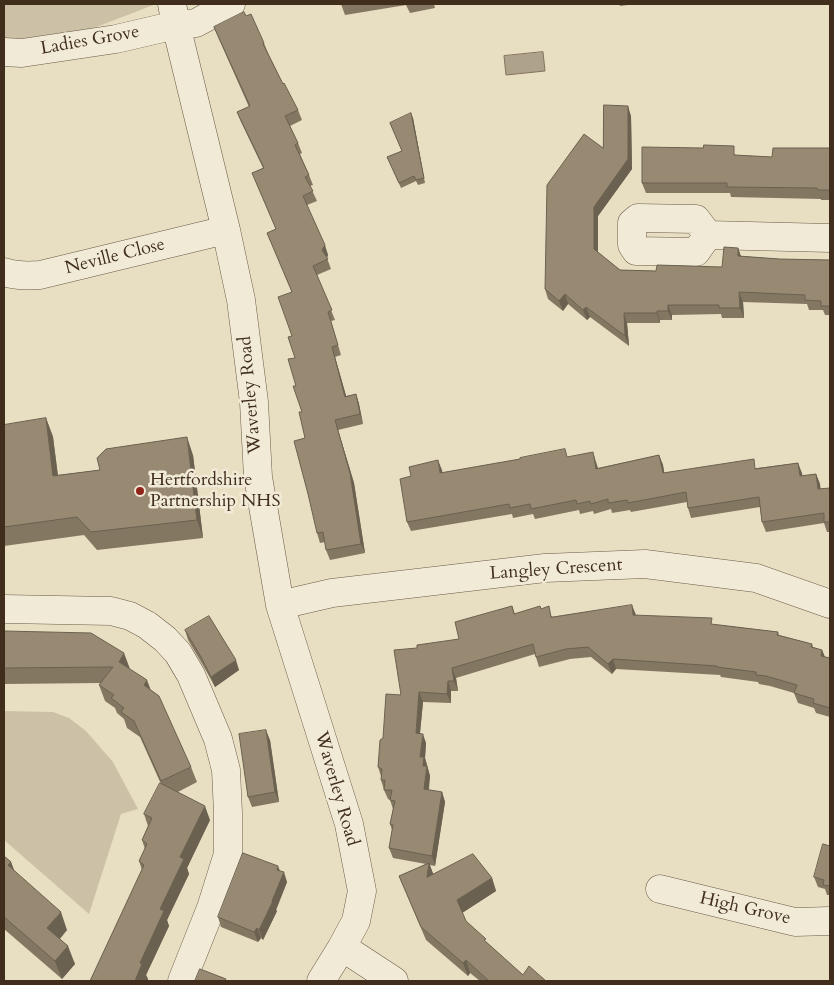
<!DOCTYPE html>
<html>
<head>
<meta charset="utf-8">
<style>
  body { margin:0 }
  #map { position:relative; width:834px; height:985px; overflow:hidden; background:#e8dfc2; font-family:Cardo,serif }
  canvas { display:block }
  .frame { position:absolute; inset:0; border:5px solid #412d1c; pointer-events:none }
</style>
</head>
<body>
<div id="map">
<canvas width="834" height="985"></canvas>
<div class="frame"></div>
</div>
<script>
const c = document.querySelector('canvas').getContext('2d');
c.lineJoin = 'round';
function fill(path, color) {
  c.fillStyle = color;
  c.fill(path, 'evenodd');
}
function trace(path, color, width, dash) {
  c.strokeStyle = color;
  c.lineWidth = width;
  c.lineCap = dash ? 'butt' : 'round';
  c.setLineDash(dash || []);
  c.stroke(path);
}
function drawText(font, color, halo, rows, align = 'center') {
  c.font = font + ' Cardo,serif';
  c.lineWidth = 5;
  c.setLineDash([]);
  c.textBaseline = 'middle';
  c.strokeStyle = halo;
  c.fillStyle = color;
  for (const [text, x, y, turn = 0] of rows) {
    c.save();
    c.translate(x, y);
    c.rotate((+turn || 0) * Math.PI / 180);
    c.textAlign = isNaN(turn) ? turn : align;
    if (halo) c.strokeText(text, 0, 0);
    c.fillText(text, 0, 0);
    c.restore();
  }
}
fill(new Path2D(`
  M4,4H156L91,29L44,38L4,41Z
  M4,711L53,712L69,718L86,731L113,762L138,809L121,814L89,914L4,840Z`), '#ccc1a6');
const water = new Path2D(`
  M543,52L545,71L506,75L504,56Z`);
fill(water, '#afa28a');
trace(water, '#83735e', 1);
const minor = new Path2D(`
  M172,4L176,25L226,230L241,300L254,402L258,477L280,605L349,824L362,891L356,921L342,947L321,981
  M4,52L22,53L116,39L176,25L196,23L231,4
  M638,218L696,219L708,235L696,252L636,251L632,245V223Z
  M708,235L830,238
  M4,272C16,276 27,276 40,275L226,230
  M280,605L332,593L545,568L645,564L756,578L830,604
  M4,609L111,611L130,616L147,625L165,639L178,653L191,675L218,739L226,770L228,813V854L211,908L182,981
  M660,889L795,922L830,921
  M342,947L394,981`);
trace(minor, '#6b5a46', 29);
trace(minor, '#f0ead7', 28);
fill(new Path2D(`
  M341,4H434L435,8L410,13L406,5L345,15Z
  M619,4H635L620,6Z
  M667,4H680L668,5Z
  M246,16L264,43L268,53L283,84L298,110L302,120L290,126L298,143L302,153L300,154L309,175L313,185L310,186L317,201L307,205L328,255L327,258L331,269L317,275L335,320L331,321L341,355L335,357L346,396L356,394L359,404L363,424L338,430L354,483L365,553L330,560L326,550L325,542L320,543L317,533L302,412L296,386L295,358L292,336V292L267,233L276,229L252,173L263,168L241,122L237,112L249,107L218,37L214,27Z
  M631,116L632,169L598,216V252L620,270L656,271L722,267L738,248L741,256L779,259L830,260V315H825L823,310H809L807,304L743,302L744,318H722L721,314L672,315V320H660V323H627L629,346L590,317L587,320L568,304L563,311L548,299L545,289L603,148Z
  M413,118L425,183L418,185L416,181L401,188L387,157L402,151L390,123Z
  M703,148L737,155L772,157L830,148V200H821V199L731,197L730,193H646L642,183Z
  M46,418L53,437L58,475L100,470L193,455L203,538L97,550L84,535L4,546V425Z
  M659,455L663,465L664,473L757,468L798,463L802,476L816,474L820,484V489L830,488V532H827L824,523L766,532L762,522L760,507L691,518L688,508L687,502L631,512L630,510L612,513L611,509L594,514L593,511L580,514L579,510L535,519L533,514L513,518L512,514L411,531L407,522L442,470V473L520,459L568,457L596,462L598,468Z
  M512,606L515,614L541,609L553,617L636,615L778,632L779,635L812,644L813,647L822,650L825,657L830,658V717L816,713L814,708L798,703L794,693L770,686L759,684L758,682L721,677L720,675L616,669L612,674L591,657L570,659L539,667L535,654L456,678L458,691H451V703L423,702L420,733L426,743L425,758L430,776L429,790L442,792L445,802L435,866L430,865L433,874L492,878L496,891L462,913L466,921L487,943L523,975L546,981H480L470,973L468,976L426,940L399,876L426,864L393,858L389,848L392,830L390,824L393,809L390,800L388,799L384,790L381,780V776L378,767L383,738L401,695L417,648L459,639Z
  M185,630L239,670L215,687L204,667L188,640Z
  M4,631L130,669L150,690L191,767L197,782L178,792L210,820L187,868L189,874L167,920L169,926L146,975L148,979L147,981H90L142,870L139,861L145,849L142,840L148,826L144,814L161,784L140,737L127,728L124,719L117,713L115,708L105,701L99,685L101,683L4,684Z
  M270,740L279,802L252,807L248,797Z
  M830,846V895H827L825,889L818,887L814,877Z
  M4,856L11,862L14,871L67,930L60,939L75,964L62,979L4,929Z
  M280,871L287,882L276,910L277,911L263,940L261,938L258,942L221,927L218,917Z`), '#837762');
fill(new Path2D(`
  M628,106L631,116L632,169L598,216V259L594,249V207Z
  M411,113L413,118L425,183Z
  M325,245L328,255L326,259L322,250Z
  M738,248L741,257L738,256Z
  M739,292L743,302L744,318L740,308Z
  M565,294L568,304L563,311L559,301Z
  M668,305L672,315V320L668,311Z
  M586,307L590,317L587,320L583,310Z
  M657,311L660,320V323L657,313Z
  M624,313L627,323L629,346L625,336Z
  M332,347L335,357L349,406L345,397Z
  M356,394L359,404L363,424L360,414Z
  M46,418L53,437L60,494L53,476Z
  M335,420L354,483L365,553L361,544Z
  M187,437L193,455L203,538L197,520Z
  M593,452L596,462L600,479L596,469Z
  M659,455L663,465L666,483L663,473Z
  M438,460L442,470L444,483L440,473Z
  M798,463L802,473L804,486L800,476Z
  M816,474L820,484L822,499L818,489Z
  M632,605L636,615L637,625L633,615Z
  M822,650L826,660L821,656Z
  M124,653L130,669L119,662Z
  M613,659L616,669L612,674L608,664Z
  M236,660L239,670L215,687L211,677Z
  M452,668L456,678L458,691L454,681Z
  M147,680L153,696L144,685Z
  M448,681L451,691V703L447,694Z
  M419,692L423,702L419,743L416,733Z
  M266,730L270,740L279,802L275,792Z
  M423,734L426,743L425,758L430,776L427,799L424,789L420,757Z
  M442,792L445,802L435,866L432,856Z
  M205,806L210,820L187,868L189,874L167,920L169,926L146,975L148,979L147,981H135L140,963L180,857Z
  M11,862L18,880L8,865Z
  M429,863L434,876L427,877Z
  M278,866L282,876L284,872L287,882L276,910L277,911L263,940L259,930Z
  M492,878L496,891L462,913L457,900Z
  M61,912L67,930L53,946L47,928Z
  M257,928L261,938L258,942L254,932Z
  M68,946L75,964L62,979L55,961Z
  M466,960L470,973L468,976L463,963Z`), '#6a6150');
const building = new Path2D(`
  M244,12L246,16L251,14L264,43L263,44L283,84L284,83L298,110L285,116L298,143L295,145L309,175L305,177L313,191L303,196L325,245L322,250L328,259L313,266L332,310L328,312L338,345L332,347L345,397L356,394L360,414L335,420L350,473L361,544L326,550L323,532L317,533L308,494L294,441L305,438L299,412H302L293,386H296L288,359L295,358L288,337L292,336L278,297L292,292L267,233L276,229L252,173L264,168L237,112L250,106L214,27Z
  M604,105L628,106V159L594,207V249L620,270L656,271L657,265L722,267L724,247L738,248V256L779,259L830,260V306H821V301L805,300V295L739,292L740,308H719V305H668V311H657V313H624L625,336L586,307L583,310L565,294L559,301L545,289L547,185L584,134L603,148Z
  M411,113L424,178L416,180L414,176L399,183L387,157L402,151L390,123Z
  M704,145L734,146V155L772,157L773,148H830V190H818L817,188L727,187V183H642V147L703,148Z
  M46,418L53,476L100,470L97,458L106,449L187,437L197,520L91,532L77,517L4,527V425Z
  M565,449L567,457L593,452L596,469L659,455L663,473L754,459L755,469L798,463L800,476L816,474L818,489L830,488V522H824V513L762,522L759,497L688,508L686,492L628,503L627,500L608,503V499L591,504L590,501L577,504L576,500L531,509L530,504L510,508L509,504L407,522L400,479L411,476L409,467L438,460L440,473L520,459V458Z
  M632,605L633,615L712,618L711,624L778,632L777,635L812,644L811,647L822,650L821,656L830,658V708L813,703L814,699L794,693L797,685L766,676L756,675V672L717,667V666L613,659L608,664L588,647L566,649L536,657L533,644L452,668L454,681H448L447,694L419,692L416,733L423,734L420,757H424L423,766H427L424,789L442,792L432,856L389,848L393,825L390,824L395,801L390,800L392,790H384L385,780H381L382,769L378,767L380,740L383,738L386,694L401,695L394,650L417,648V645L459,639L455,622L512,606L514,614L540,606L541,609L549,606L551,617Z
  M209,616L236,660L211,677L201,657L185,630Z
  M4,631L91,633L124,653L119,662L147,680L144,685L159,696L191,767L161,781L134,721L121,712L124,708L111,698L114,695L99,685L113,667L4,668Z
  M266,730L275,792L248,797L239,734Z
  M160,783L205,806L180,857L184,859L160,909L164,911L140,963L142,964L135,981H90L144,865L139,861L147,844L142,840L152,818L144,814Z
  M823,844L830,846V886L823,885L824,880L814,877Z
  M243,853L278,866L277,870L284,872L272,901H273L259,930L257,928L254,932L218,917Z
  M473,854L492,878L457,900L466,921L486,939L484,940L523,975L529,966L546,981H489L466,960L463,963L421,927L399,876L429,863L427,877Z
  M4,856L11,862L8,865L61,912L47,928L68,946L55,961L4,917Z
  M200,969L226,979L225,981H195Z`);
fill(building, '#988a72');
trace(building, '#6a6150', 1);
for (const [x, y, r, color] of [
  [140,491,5,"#8f2418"]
]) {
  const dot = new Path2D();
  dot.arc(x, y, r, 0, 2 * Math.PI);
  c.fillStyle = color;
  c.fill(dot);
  trace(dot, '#f0ead7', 2);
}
drawText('18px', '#412d1c', '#f0ead7', [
  ["Ladies Grove",90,41,-10],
  ["Neville Close",115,257,-14],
  ["Waverley Road",251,395,-95],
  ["Langley Crescent",556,570,-4],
  ["Waverley Road",336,789,74],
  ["High Grove",745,909,13]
]);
drawText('18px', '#412d1c', '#f0ead7', [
  ["Hertfordshire",150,481],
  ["Partnership NHS",150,502]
], 'left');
</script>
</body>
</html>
